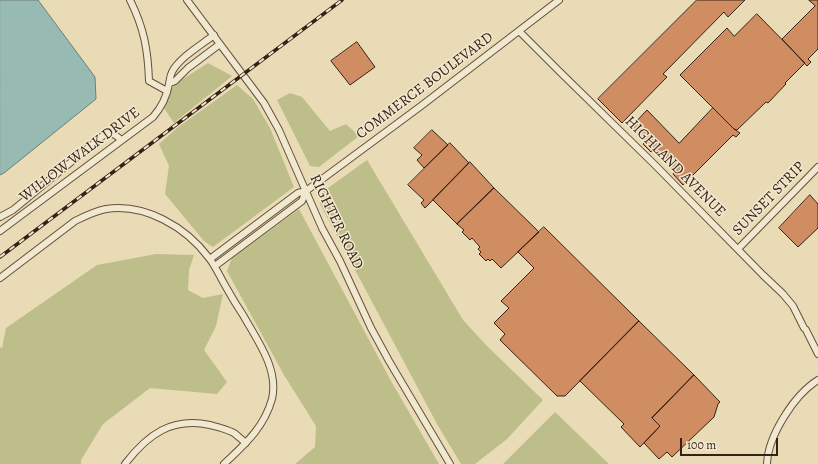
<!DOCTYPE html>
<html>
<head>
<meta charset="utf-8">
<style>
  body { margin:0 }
  #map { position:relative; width:818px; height:464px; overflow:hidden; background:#e9dbb6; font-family:Alegreya,serif }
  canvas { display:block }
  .scale { position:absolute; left:680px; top:438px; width:98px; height:18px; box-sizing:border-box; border:2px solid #362115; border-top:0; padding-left:5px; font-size:12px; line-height:14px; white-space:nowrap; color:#362115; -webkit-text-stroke:3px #f1e8d0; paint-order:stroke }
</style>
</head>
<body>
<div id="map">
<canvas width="818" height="464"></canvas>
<div class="scale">100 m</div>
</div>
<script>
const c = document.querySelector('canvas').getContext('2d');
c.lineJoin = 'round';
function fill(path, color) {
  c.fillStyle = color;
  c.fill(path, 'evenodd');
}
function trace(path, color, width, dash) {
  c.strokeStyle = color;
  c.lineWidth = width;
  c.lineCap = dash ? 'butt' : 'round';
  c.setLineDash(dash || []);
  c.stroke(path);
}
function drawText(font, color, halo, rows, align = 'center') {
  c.font = font + ' Alegreya,serif';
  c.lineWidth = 3;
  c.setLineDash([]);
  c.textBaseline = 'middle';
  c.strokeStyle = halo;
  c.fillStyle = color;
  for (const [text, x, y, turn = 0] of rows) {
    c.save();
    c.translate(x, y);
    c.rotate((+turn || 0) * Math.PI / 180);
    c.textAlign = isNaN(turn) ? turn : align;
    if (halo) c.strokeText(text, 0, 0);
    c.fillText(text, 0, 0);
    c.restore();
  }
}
fill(new Path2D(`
  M208,63L232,76L174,123L162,105L175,84Z
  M237,85L253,99L270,128L294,187L213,247L204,241L165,194L169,166L159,144L177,128Z
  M290,93L302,97L330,131L346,124L359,136L319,167L310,166L277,100Z
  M367,160L463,320L487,346L543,400L507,439L475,464H461L437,424L320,204L321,193Z
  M299,209L391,381L439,464H295L315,447L316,426L284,375L227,271L232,258Z
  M156,254L194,255L189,270L188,290L203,298L223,294L216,326L204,350L227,382L217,394L150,388L103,424L81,460V464H0V347L2,348L6,328L97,265Z
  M555,412L609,464H503Z`), '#bdbe89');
const water = new Path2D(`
  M0,0H38L95,77L96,99L4,173L0,175Z`);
fill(water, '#97bbb2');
trace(water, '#707d73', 1);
const building = new Path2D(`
  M697,0H745L728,17L724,12L663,74L667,77L622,123L598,99Z
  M809,0H818V49L808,59L811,62L807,66L782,39L815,6Z
  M757,14L805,63L785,83L786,84L768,103L766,102L737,130L734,129L680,75L727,28L734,36Z
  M357,42L375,67L350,85L331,61Z
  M713,108L734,129L740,133L736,137L733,135L683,185L673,174L675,171L654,150L651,152L643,144L645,142L631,127L647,110L679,143Z
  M432,130L448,145L424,168L417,160L422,155L414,148Z
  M450,143L469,163L425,208L421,203L424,200L408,185Z
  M470,162L494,188L457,224L433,200Z
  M494,188L539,232L501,268L492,259L490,261L488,259L486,261L479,254L481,252L478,249L480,247L472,238L470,240L462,232L464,230L457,224Z
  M810,195L818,204V228L798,247L779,228Z
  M544,227L639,321L565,396H557L500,340L505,334L494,323L509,308L501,301L534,268L518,252Z
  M639,321L694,375L652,418L660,426L640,447L621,427L624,424L580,381Z
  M694,375L720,402L718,404L714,417L672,457L667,452L659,459L644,443L660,426L652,418Z`);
fill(building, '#d08d61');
trace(building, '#362115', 1);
const minor = new Path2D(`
  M130,0C144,28 148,50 149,81L167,91
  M187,0L264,103L279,130L322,228L340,261L371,328L389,361L450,464
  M519,31L559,71L656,166L763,275L783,294L793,306L804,328
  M170,83L175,81L188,68L220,44
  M0,217L13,210L105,134C112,132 116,135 121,140
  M0,231L153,117C161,108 167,95 169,84C170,79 170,76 172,72C179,58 201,45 214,35
  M738,249L818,167
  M210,259L298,193L306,191L421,106L559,0
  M215,266L302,201L306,191
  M0,278L75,221C85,216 95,211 106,209C145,203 186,227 209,258C216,267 220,277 226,287C231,296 237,306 243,315C257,340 279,369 272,399C264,428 244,445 224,464
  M806,330L818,354
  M125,464C148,434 172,417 210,425C218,427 227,429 234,433C238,436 242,440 246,443
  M767,464C768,436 794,395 818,380`);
trace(minor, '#63503d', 8);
trace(minor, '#f1e8d0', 6);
const rail = new Path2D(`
  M0,257L342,0`);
trace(rail, '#362115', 3.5);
trace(rail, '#f1e8d0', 2, [6]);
drawText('15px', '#362115', '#f1e8d0', [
  ["COMMERCE BOULEVARD",425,86,-37],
  ["WILLOW WALK DRIVE",80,155,-37],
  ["HIGHLAND AVENUE",675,167,45],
  ["SUNSET STRIP",769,199,-46],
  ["RIGHTER ROAD",336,222,64]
]);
</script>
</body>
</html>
